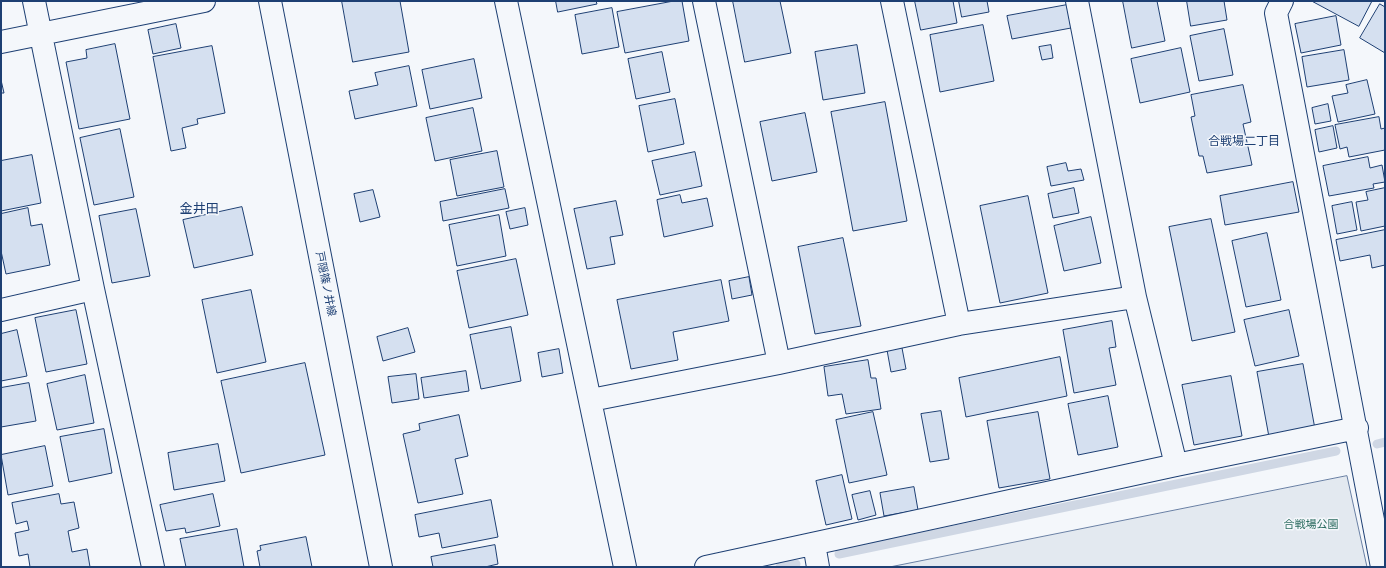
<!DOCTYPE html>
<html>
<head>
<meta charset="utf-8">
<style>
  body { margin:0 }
  #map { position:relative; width:1386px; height:568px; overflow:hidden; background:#f4f7fb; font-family:Poppins,sans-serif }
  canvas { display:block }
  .frame { position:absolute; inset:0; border:2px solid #1d3f73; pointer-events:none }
</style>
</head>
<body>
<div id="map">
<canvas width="1386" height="568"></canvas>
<div class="frame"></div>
</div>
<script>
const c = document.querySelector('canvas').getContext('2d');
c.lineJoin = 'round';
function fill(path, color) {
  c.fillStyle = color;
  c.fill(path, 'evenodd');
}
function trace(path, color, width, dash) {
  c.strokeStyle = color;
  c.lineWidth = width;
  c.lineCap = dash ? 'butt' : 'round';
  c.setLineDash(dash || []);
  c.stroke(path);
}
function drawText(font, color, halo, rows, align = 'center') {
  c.font = font + ' Poppins,"Noto Sans JP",sans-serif';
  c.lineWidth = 3;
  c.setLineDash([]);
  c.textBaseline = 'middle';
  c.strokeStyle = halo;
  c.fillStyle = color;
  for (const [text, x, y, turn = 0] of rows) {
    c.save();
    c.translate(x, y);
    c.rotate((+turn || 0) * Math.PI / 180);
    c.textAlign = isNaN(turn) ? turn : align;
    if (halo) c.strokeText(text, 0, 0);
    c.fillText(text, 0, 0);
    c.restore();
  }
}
const green = new Path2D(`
  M1347,476L1367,567H890Z`);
fill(green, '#e3e9f0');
trace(green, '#687fa3', 1);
trace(new Path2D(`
  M1377,444L1385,442
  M839,554L1336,451
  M780,567L796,564`), '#cfd7e4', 9);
const building = new Path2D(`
  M342,1H400L409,52L353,62Z
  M556,1H596L597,4L558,12Z
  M674,1H682L689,41L625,53L617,12Z
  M733,1H780L791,53L745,62Z
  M915,1H953L957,23L921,30Z
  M959,1H987L989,12L962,17Z
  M1123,1H1157L1165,41L1132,48Z
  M1187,1H1224L1227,20L1191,26Z
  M1312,1H1372L1359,26Z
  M1380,4L1385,7V53L1360,38Z
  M1067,5L1071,28L1012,39L1007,16Z
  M612,8L619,47L582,54L575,15Z
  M1336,16L1341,45L1301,53L1295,24Z
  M176,24L181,48L153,54L148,30Z
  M983,25L994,81L940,92L930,35Z
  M1224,29L1233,75L1199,81L1190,36Z
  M115,44L130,119L79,129L66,62L87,58L86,50Z
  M857,45L865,93L823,100L815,52Z
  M1051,45L1053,58L1042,60L1039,47Z
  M212,46L225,113L197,119L198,124L182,128L186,148L171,151L153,57Z
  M1181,48L1190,92L1140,103L1131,59Z
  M1344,50L1349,80L1307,87L1302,57Z
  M662,52L670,92L636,99L628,59Z
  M474,59L482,98L430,109L422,70Z
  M409,66L417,106L355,119L349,91L378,85L375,73Z
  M1,80L4,93H1Z
  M1367,80L1375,114L1338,122L1332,96L1348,93L1346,85Z
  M1243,85L1251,122L1243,124L1252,165L1207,173L1203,156H1199L1191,117L1195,116L1191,95Z
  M675,99L684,144L648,152L639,106Z
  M885,102L907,221L853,231L831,112Z
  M1328,104L1331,121L1315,124L1312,108Z
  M473,108L482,151L435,161L426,118Z
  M805,113L817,172L772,181L760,122Z
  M1379,117L1381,129L1385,128V150L1349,157L1347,147L1340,149L1335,125Z
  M1333,126L1337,148L1319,152L1315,130Z
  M120,129L134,197L94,205L80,138Z
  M497,151L504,187L457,196L450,160Z
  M695,152L702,186L660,195L652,161Z
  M32,155L41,203L1,211V161Z
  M1368,157L1370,168L1382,165L1385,182L1373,184L1374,188L1329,196L1323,166Z
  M1066,163L1068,171L1081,169L1084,180L1051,186L1047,167Z
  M1293,182L1299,212L1225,225L1220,196Z
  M1074,188L1079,213L1053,218L1048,194Z
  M1385,188V226L1361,231L1356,202L1368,200L1366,192Z
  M505,189L509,208L443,221L440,202Z
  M373,190L380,217L360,222L354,194Z
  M680,195L682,203L707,198L713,226L664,237L657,200Z
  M1028,196L1048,293L1000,303L980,206Z
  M616,201L623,235L610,237L615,264L587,269L574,209Z
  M1352,202L1357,230L1337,234L1332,206Z
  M242,207L253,255L194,268L183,220Z
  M28,208L31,226L42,224L50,265L6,274L1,251V214Z
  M525,208L528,225L510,229L506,212Z
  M136,209L150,276L112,283L99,216Z
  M499,215L506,256L457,266L449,225Z
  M1091,217L1101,263L1064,271L1054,226Z
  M1211,219L1235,332L1192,341L1169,227Z
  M1385,230V265L1372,268L1370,255L1340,261L1336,240Z
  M1267,233L1281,300L1246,307L1232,241Z
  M843,238L861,326L815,334L798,247Z
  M516,259L528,315L469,328L457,271Z
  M749,277L752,295L732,299L729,281Z
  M721,280L729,321L673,332L678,360L631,369L617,300Z
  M251,290L266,362L217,373L202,300Z
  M76,310L87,364L46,372L35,318Z
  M1289,310L1299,356L1255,366L1244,320Z
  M1112,321L1116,347L1109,348L1116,385L1074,393L1063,330Z
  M511,327L521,381L481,389L470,335Z
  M408,328L415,352L383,361L377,337Z
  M17,330L27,376L1,381V334Z
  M902,348L906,369L891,372L887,350Z
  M559,349L563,373L542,377L538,353Z
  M1060,357L1067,396L966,417L959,378Z
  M868,360L871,378H876L881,409L846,414L842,394L828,396L824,367Z
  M305,363L325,455L241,473L221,381Z
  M1303,364L1315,429L1269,437L1257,372Z
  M466,371L469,391L424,398L421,378Z
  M416,374L419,399L392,403L388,377Z
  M85,375L94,423L57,430L47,384Z
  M1231,376L1242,436L1194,445L1182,385Z
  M29,383L36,421L1,427V388Z
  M1108,396L1118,447L1078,455L1068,404Z
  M941,411L949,459L930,462L921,414Z
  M873,412L887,475L849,483L836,420Z
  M1038,412L1050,479L999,488L987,421Z
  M459,415L468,456L455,459L463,494L418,503L403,434L420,430L419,424Z
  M104,429L112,473L69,482L60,437Z
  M218,444L225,481L174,490L168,453Z
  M45,446L53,486L8,495L1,455Z
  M842,475L852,519L826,525L816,481Z
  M914,487L918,510L884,516L880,493Z
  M870,491L876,515L858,520L852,495Z
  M59,494L61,504L74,502L79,528L68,531L72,552L87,549L90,567H30L28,554L19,556L15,533L29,530L27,521L16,524L12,503Z
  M213,494L220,526L186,533L185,528L166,531L160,505Z
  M491,500L498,537L442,548L439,533L419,537L415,515Z
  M237,529L244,567H186L180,539Z
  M306,537L312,567H260L257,551L261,550L260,546Z
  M495,545L498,564L485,567H433L431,557Z`);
fill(building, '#d5e0f0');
trace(building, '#1d3f73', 1);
const minor = new Path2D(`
  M34,1L93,289L153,567
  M506,1L625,567
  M704,1L779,363
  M892,1L959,324
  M1077,1L1135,297L1176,465
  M1282,1L1276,13L1382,567
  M1,42L204,1
  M1,310L93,289
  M591,400L779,363L959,324L1135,297
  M814,544L818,567
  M706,567L1176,465L1357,428`);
const major = new Path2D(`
  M270,1L381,567`);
trace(minor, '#1d3f73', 24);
trace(major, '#1d3f73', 24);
trace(minor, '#f4f7fb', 22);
trace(major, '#f4f7fb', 22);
drawText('11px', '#1d3f73', '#f4f7fb', [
  ["戸隠篠ノ井線",325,284,79]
]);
drawText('11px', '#2c6c60', '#f4f7fb', [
  ["合戦場公園",1311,525]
]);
drawText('12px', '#1d3f73', '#f4f7fb', [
  ["合戦場二丁目",1244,142]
]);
drawText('13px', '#1d3f73', '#f4f7fb', [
  ["金井田",199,210]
]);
</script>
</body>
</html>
